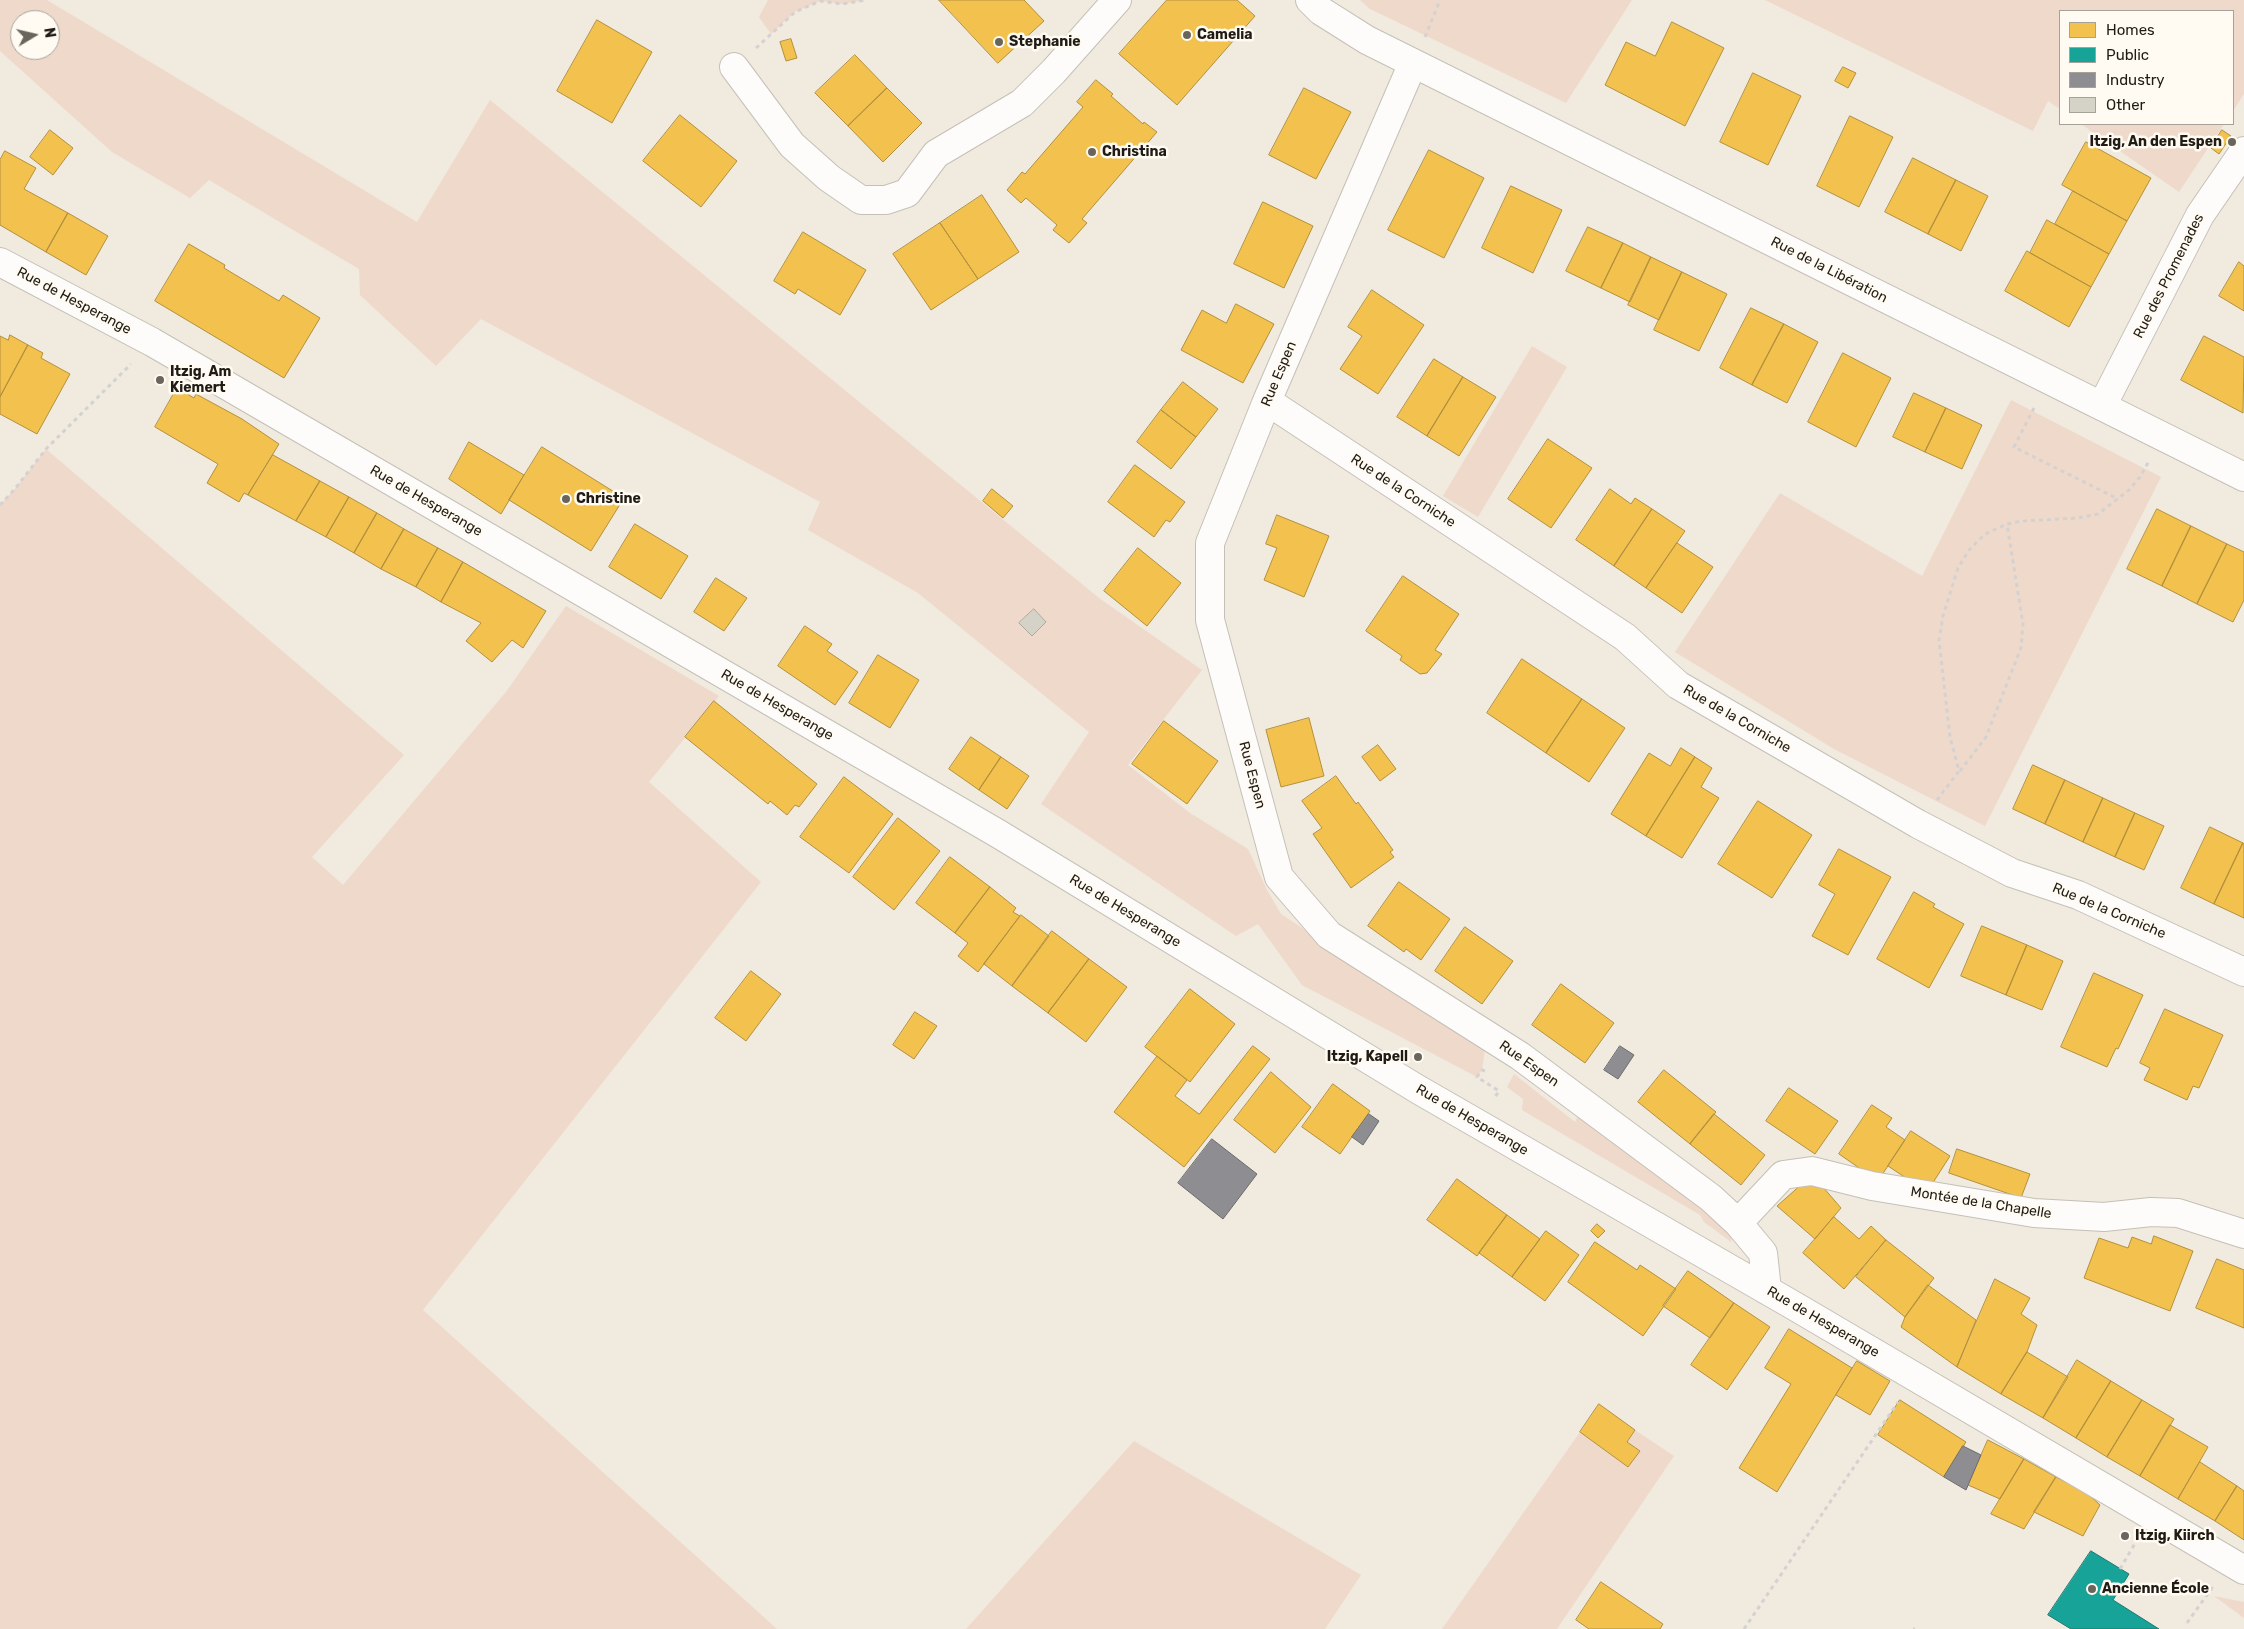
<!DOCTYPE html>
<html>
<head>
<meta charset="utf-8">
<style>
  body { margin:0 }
  #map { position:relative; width:2244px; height:1629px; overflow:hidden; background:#f0eadf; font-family:Rubik,sans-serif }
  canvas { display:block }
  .legend { position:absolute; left:2059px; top:10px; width:175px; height:115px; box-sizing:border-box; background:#fffbf2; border:1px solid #a6a29a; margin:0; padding:6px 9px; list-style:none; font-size:15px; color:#201c15 }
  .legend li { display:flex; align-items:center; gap:10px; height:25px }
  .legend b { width:25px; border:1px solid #a6a29a }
  .north { position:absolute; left:10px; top:10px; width:50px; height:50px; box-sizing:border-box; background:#fffbf2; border:1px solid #a6a29a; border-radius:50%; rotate:81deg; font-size:14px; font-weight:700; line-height:20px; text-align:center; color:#201c15 }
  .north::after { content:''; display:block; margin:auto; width:18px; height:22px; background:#69645c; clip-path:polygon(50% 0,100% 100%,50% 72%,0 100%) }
</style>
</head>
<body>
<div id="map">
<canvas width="2244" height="1629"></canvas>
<ul class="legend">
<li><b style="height:14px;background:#f2c14e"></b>Homes</li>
<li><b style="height:14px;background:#17a398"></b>Public</li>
<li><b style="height:14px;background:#8d8d92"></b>Industry</li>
<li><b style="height:14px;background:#d5d2c8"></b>Other</li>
</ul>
<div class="north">N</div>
</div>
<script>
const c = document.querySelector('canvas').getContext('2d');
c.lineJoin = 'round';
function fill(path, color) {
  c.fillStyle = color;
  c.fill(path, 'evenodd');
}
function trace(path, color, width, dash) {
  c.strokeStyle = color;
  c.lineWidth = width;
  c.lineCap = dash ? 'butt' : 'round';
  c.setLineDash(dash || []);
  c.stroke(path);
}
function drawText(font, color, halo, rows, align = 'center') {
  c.font = font + ' Rubik,sans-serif';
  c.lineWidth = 5;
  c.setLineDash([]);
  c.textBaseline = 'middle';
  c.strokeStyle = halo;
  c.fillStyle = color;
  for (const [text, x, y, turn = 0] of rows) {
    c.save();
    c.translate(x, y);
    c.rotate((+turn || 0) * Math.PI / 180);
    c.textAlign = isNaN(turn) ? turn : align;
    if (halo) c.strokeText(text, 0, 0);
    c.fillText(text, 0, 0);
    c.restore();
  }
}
fill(new Path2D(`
  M0,0H47L417,222L490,100L1099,598L1202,670L1128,765L1190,813L1248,849L1267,890L1281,914L1485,1049L1482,1070L1477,1077L1302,985L1258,924L1236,936L1041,804L1089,732L918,593L808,530L820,502L481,319L436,366L360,295L359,269L209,180L190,198L112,152L0,51ZM20,20H50V50H20Z
  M768,0H866L842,4L820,1L795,12L771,34L759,17Z
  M1360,0H1632L1566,103L1370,9Z
  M1765,0H2244V94L2233,111V11H2060V109L2048,101L2033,131Z
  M2081,124H2224L2179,192Z
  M1532,346L1567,367L1478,517L1443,496Z
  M2011,400L2161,477L1985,826L1834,749L1675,652L1780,493L1922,576Z
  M46,449L404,755L312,857L343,885L506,692L566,606L719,696L649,782L761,882L423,1310L777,1629H0V505L14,490Z
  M1514,1074L1575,1122L1581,1110L1733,1231L1731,1242L1704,1222L1700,1215L1522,1110L1523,1099L1507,1087Z
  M1635,1430L1674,1456L1557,1629H1442L1580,1432L1628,1467L1640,1451L1627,1442Z
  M1134,1441L1361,1575L1325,1629H966Z
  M2214,1596L2244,1602V1618Z`), '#efd9cb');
const homes = new Path2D(`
  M939,0H1024L1044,21L998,63Z
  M1167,0H1237L1255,16L1177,105L1119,54Z
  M597,20L652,52L612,123L557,91Z
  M1672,22L1724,48L1685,126L1605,85L1626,42L1655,56Z
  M791,39L797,58L786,61L780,42Z
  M855,55L887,88L848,126L815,93Z
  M1843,67L1856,73L1848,88L1835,81Z
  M1753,73L1801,96L1768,165L1720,142Z
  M1096,80L1113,94L1111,96L1143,124L1144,122L1157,132L1082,219L1087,223L1069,243L1053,230L1057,225L1026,198L1021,203L1007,190L1022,172L1025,174L1083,107L1077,102Z
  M887,88L922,123L883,162L848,126Z
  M1304,88L1351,112L1316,179L1269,155Z
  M680,115L737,161L701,207L643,161Z
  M1850,116L1893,137L1859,207L1817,186Z
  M50,130L73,148L53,175L30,157Z
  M2222,130L2231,136L2219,154L2211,148Z
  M2086,142L2151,178L2127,221L2062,185Z
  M1429,150L1484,178L1444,258L1388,230Z
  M5,151L36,168L24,189L68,213L46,252L0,225V160Z
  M1913,158L1956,180L1928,234L1885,212Z
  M1956,180L1988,196L1961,251L1928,234Z
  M1511,186L1562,210L1533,273L1482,248Z
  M2073,191L2127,221L2109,254L2055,224Z
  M982,195L1019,252L978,279L940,223Z
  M1263,202L1313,226L1284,288L1234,264Z
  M68,213L108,236L86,275L46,252Z
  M2047,220L2109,254L2091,287L2030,253Z
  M940,223L978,279L931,310L893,254Z
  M1588,227L1623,243L1601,288L1566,271Z
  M803,232L866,270L840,315L798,289L795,294L774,281Z
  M1623,243L1651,257L1630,302L1601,288Z
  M189,244L225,265L224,268L279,301L283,295L320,318L284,378L155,301Z
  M2027,251L2091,287L2069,327L2005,291Z
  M1651,257L1682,272L1659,320L1628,305Z
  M2239,262L2244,266V311L2219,296Z
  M1682,272L1727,294L1699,351L1654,330Z
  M1372,290L1424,325L1378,394L1340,369L1362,336L1348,327Z
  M1236,304L1274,324L1243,383L1181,350L1202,310L1226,323Z
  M1751,308L1784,324L1752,385L1720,368Z
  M1784,324L1818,342L1787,403L1752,385Z
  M10,335L28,345L0,397V336L8,340Z
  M2204,336L2244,357L2243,413L2181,380Z
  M28,345L43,353L41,358L70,374L37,434L0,414V397Z
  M1843,353L1891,378L1856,447L1808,422Z
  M1434,359L1463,377L1427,436L1397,417Z
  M1463,377L1496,397L1459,456L1427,436Z
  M1183,382L1218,409L1196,437L1161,410Z
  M177,388L194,398L196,394L242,419L279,444L248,495L244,493L239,502L207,483L218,464L155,427Z
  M1914,393L1946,408L1925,452L1893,437Z
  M1946,408L1982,425L1962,469L1925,452Z
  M1161,410L1196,437L1171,469L1137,442Z
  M1548,439L1592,468L1551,528L1508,499Z
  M469,442L524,475L501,514L449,479Z
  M542,447L624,498L591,551L509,500Z
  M273,455L320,481L296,521L248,495Z
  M1135,465L1185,502L1170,522L1166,520L1154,537L1108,502Z
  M320,481L349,497L326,537L296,521Z
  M992,489L1013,506L1003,518L983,501Z
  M1610,489L1631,504L1635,498L1652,509L1614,566L1576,540Z
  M349,497L377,513L354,553L326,537Z
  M1652,509L1685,531L1646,588L1614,566Z
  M2157,509L2191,526L2162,586L2127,569Z
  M377,513L404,529L381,569L354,553Z
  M1277,515L1329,536L1304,597L1264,580L1277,548L1266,544Z
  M635,524L688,556L661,599L609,567Z
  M2191,526L2227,544L2197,604L2162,586Z
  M404,529L438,548L416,587L381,569Z
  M1677,543L1713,567L1682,613L1646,588Z
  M2227,544L2244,552V600L2233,622L2197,604Z
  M438,548L463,562L441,602L416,587Z
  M1138,548L1181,583L1147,626L1104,591Z
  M463,562L546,611L523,648L512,640L492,662L466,641L481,623L441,602Z
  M1403,576L1459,614L1435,650L1442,654L1427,673L1420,674L1400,660L1402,656L1366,631Z
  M716,578L747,598L724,631L694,612Z
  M805,626L832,644L827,651L858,672L835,705L778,666Z
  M878,655L919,680L890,728L849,703Z
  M1522,659L1582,699L1546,753L1487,713Z
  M1582,699L1625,728L1589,782L1546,753Z
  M714,701L817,784L799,807L795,805L787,815L770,801L768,804L685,737Z
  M1309,718L1324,776L1281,787L1266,730Z
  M1164,721L1218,761L1187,804L1132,764Z
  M971,737L1001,757L979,790L949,769Z
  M1378,745L1396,769L1380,781L1362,757Z
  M1681,748L1695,757L1646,836L1611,814L1649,753L1670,766Z
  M1001,757L1029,776L1007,809L979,790Z
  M1695,757L1712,768L1701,787L1719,798L1682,858L1646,836Z
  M2033,765L2065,780L2045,824L2013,809Z
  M1336,776L1356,804L1358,802L1393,850L1390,852L1394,857L1351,888L1313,834L1322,828L1302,801Z
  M844,777L893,814L849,873L800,837Z
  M2065,780L2103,798L2083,842L2045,824Z
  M2103,798L2135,813L2115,857L2083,842Z
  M1758,801L1812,835L1772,898L1718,864Z
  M2135,813L2164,826L2144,870L2115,857Z
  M898,818L940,851L894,910L853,877Z
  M2210,827L2243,843L2214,904L2181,888Z
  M2243,843L2244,844V918L2214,904Z
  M1839,849L1891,877L1848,955L1812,936L1835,894L1819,885Z
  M950,857L990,887L955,933L916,903Z
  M1399,882L1450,919L1421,960L1406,949L1404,952L1368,926Z
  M990,887L1016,908L1013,912L1020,916L978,972L958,956L968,943L955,933Z
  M1914,892L1935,904L1933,907L1964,924L1929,988L1877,959Z
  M1021,915L1049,936L1012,986L984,964Z
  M1982,926L2027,945L2006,995L1961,976Z
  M1465,927L1513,961L1482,1004L1435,971Z
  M1052,931L1089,959L1048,1013L1012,986Z
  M2027,945L2063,961L2042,1010L2006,995Z
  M1089,959L1127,987L1086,1042L1048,1013Z
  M751,971L781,994L746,1041L715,1018Z
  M2094,973L2143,995L2118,1049L2116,1048L2107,1067L2061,1047Z
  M1561,984L1614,1023L1585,1063L1532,1025Z
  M1190,989L1235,1024L1190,1082L1145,1047Z
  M2165,1009L2223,1035L2199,1088L2193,1086L2187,1100L2144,1080L2150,1068L2140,1063Z
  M915,1012L937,1026L914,1059L893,1045Z
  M1253,1046L1270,1059L1184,1167L1114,1112L1157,1056L1187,1080L1175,1096L1199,1114Z
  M1664,1070L1716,1112L1690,1144L1638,1102Z
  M1271,1072L1311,1107L1275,1153L1234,1120Z
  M1333,1084L1370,1111L1340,1154L1302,1127Z
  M1789,1088L1838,1121L1815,1154L1766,1121Z
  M1872,1105L1892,1118L1886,1127L1905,1140L1878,1181L1839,1154Z
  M1714,1114L1765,1155L1741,1185L1690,1144Z
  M1911,1131L1950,1156L1927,1192L1888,1166Z
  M1957,1149L2030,1174L2021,1198L1949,1173Z
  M1457,1179L1507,1215L1477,1256L1427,1220Z
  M1816,1179L1841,1208L1815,1239L1777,1206L1803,1183Z
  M1507,1215L1540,1239L1512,1277L1479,1253Z
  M1834,1217L1859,1239L1871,1226L1886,1240L1844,1289L1803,1253Z
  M1597,1224L1605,1231L1598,1238L1591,1231Z
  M1546,1231L1579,1255L1545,1301L1512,1277Z
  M2154,1236L2193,1251L2170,1311L2084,1278L2099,1238L2128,1248L2132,1237L2151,1244Z
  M1886,1240L1934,1278L1905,1317L1856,1277Z
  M1595,1242L1637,1270L1640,1265L1676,1289L1643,1336L1568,1282Z
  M2217,1259L2244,1270V1328L2196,1308Z
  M1688,1271L1734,1303L1710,1338L1663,1306Z
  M1995,1279L2030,1298L2021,1314L2037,1325L2027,1352L2001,1394L1957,1367Z
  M1928,1285L1976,1320L1957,1367L1901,1327L1905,1317Z
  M1734,1303L1770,1327L1727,1390L1691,1365Z
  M1789,1329L1852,1368L1777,1492L1739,1468L1791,1384L1765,1368Z
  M2027,1352L2068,1377L2043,1418L2001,1394Z
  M2077,1360L2111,1381L2076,1438L2043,1418Z
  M1857,1361L1890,1381L1870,1415L1836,1395Z
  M2111,1381L2142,1400L2107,1457L2076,1438Z
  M1900,1400L1966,1442L1944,1477L1878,1435Z
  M2142,1400L2174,1419L2140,1476L2107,1457Z
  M1599,1404L1635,1430L1627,1442L1640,1451L1628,1467L1580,1432Z
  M2170,1425L2208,1447L2178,1499L2140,1476Z
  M1988,1440L2024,1459L2000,1499L1968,1485Z
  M2024,1459L2056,1477L2024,1529L1991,1514Z
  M2200,1462L2237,1486L2215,1521L2178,1499Z
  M2056,1477L2087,1493L2100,1505L2083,1536L2034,1512Z
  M2237,1486L2244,1491V1540L2215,1521Z
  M1601,1582L1663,1624L1660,1629H1589L1576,1620Z`);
fill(homes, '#f2c14e');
trace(homes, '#b3903d', 1);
const public = new Path2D(`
  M2091,1551L2129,1574L2113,1600L2159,1629H2071L2048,1615Z`);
fill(public, '#17a398');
trace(public, '#1a7a71', 1);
const industry = new Path2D(`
  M1620,1046L1634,1055L1618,1079L1604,1070Z
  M1369,1114L1379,1121L1363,1145L1352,1137Z
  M1212,1139L1257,1174L1223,1219L1178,1183Z
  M1963,1446L1981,1455L1966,1490L1944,1477Z`);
fill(industry, '#8d8d92');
trace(industry, '#6c6b6c', 1);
const building = new Path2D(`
  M1034,609L1046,622L1032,636L1019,623Z`);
fill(building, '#d5d2c8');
trace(building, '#adaaa1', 1);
const minor = new Path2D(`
  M1310,0L1321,11L1367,40L2244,477
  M1413,63L1267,401L1210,543V620L1279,877L1329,935L1520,1056L1711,1198L1738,1223L1763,1253L1767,1290
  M734,67L792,145L829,178L861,200H886L907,193L936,154L1022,103L1054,71L1117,0
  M1267,401L1625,637L1678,685L1918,824L2012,873L2078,895L2244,972
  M2102,406L2200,215L2244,151
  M1738,1223L1783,1175L1812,1171L1872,1186L2034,1213L2104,1217L2151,1212L2178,1213L2244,1234`);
const major = new Path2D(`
  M0,262L152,342L997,833L1419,1090L1791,1304L2244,1570`);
trace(minor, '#c5c0b7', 30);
trace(major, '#c5c0b7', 30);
trace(new Path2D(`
  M1425,37L1440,0
  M756,48L795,12L820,1L842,4L866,0
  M2034,408L2014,447L2118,499
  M0,505L14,490L46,449L131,364
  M1960,771L1986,737L2021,648L2023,624L2007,524
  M1937,800L1959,771L1950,737L1939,640L1943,616L1958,568L1969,550L1985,534L2007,524L2022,521L2078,518L2098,514L2129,490L2140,477L2149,461
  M1485,1071L1482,1070L1477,1077L1499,1091L1495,1097
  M2120,1569L2137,1540
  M2187,1623L2212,1588L2214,1589
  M1744,1629L1898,1402
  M1913,1629H1915`), '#d4d2d0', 3, [4, 4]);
trace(minor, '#fdfcfa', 28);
trace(major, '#fdfcfa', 28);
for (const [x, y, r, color] of [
  [1187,35,5,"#69645c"],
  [999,42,5,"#69645c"],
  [2232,142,5,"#69645c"],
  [1092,152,5,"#69645c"],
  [160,380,5,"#69645c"],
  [566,499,5,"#69645c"],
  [1418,1057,5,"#69645c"],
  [2125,1536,5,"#69645c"],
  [2092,1589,5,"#69645c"]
]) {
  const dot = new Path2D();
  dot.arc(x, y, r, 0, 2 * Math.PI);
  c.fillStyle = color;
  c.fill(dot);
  trace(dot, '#fffbf2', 2);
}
drawText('bold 14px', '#201c15', '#fffbf2', [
  ["Camelia",1197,35],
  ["Stephanie",1009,42],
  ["Itzig, An den Espen",2222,142,"right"],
  ["Christina",1102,152],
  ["Itzig, Am",170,372],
  ["Kiemert",170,388],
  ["Christine",576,499],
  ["Itzig, Kapell",1408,1057,"right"],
  ["Itzig, Kiirch",2135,1536],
  ["Ancienne École",2102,1589]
], 'left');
drawText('14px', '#201c15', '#fffbf2', [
  ["Rue de la Libération",1829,270,27],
  ["Rue des Promenades",2169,276,-63],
  ["Rue de Hesperange",74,301,28],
  ["Rue Espen",1279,374,-67],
  ["Rue de la Corniche",1403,491,33],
  ["Rue de Hesperange",426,501,30],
  ["Rue de Hesperange",777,705,30],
  ["Rue de la Corniche",1737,719,30],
  ["Rue Espen",1252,775,75],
  ["Rue de Hesperange",1125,911,31],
  ["Rue de la Corniche",2109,911,23],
  ["Rue Espen",1529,1064,35],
  ["Rue de Hesperange",1472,1120,30],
  ["Montée de la Chapelle",1981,1203,9],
  ["Rue de Hesperange",1823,1322,30]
]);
</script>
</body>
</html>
